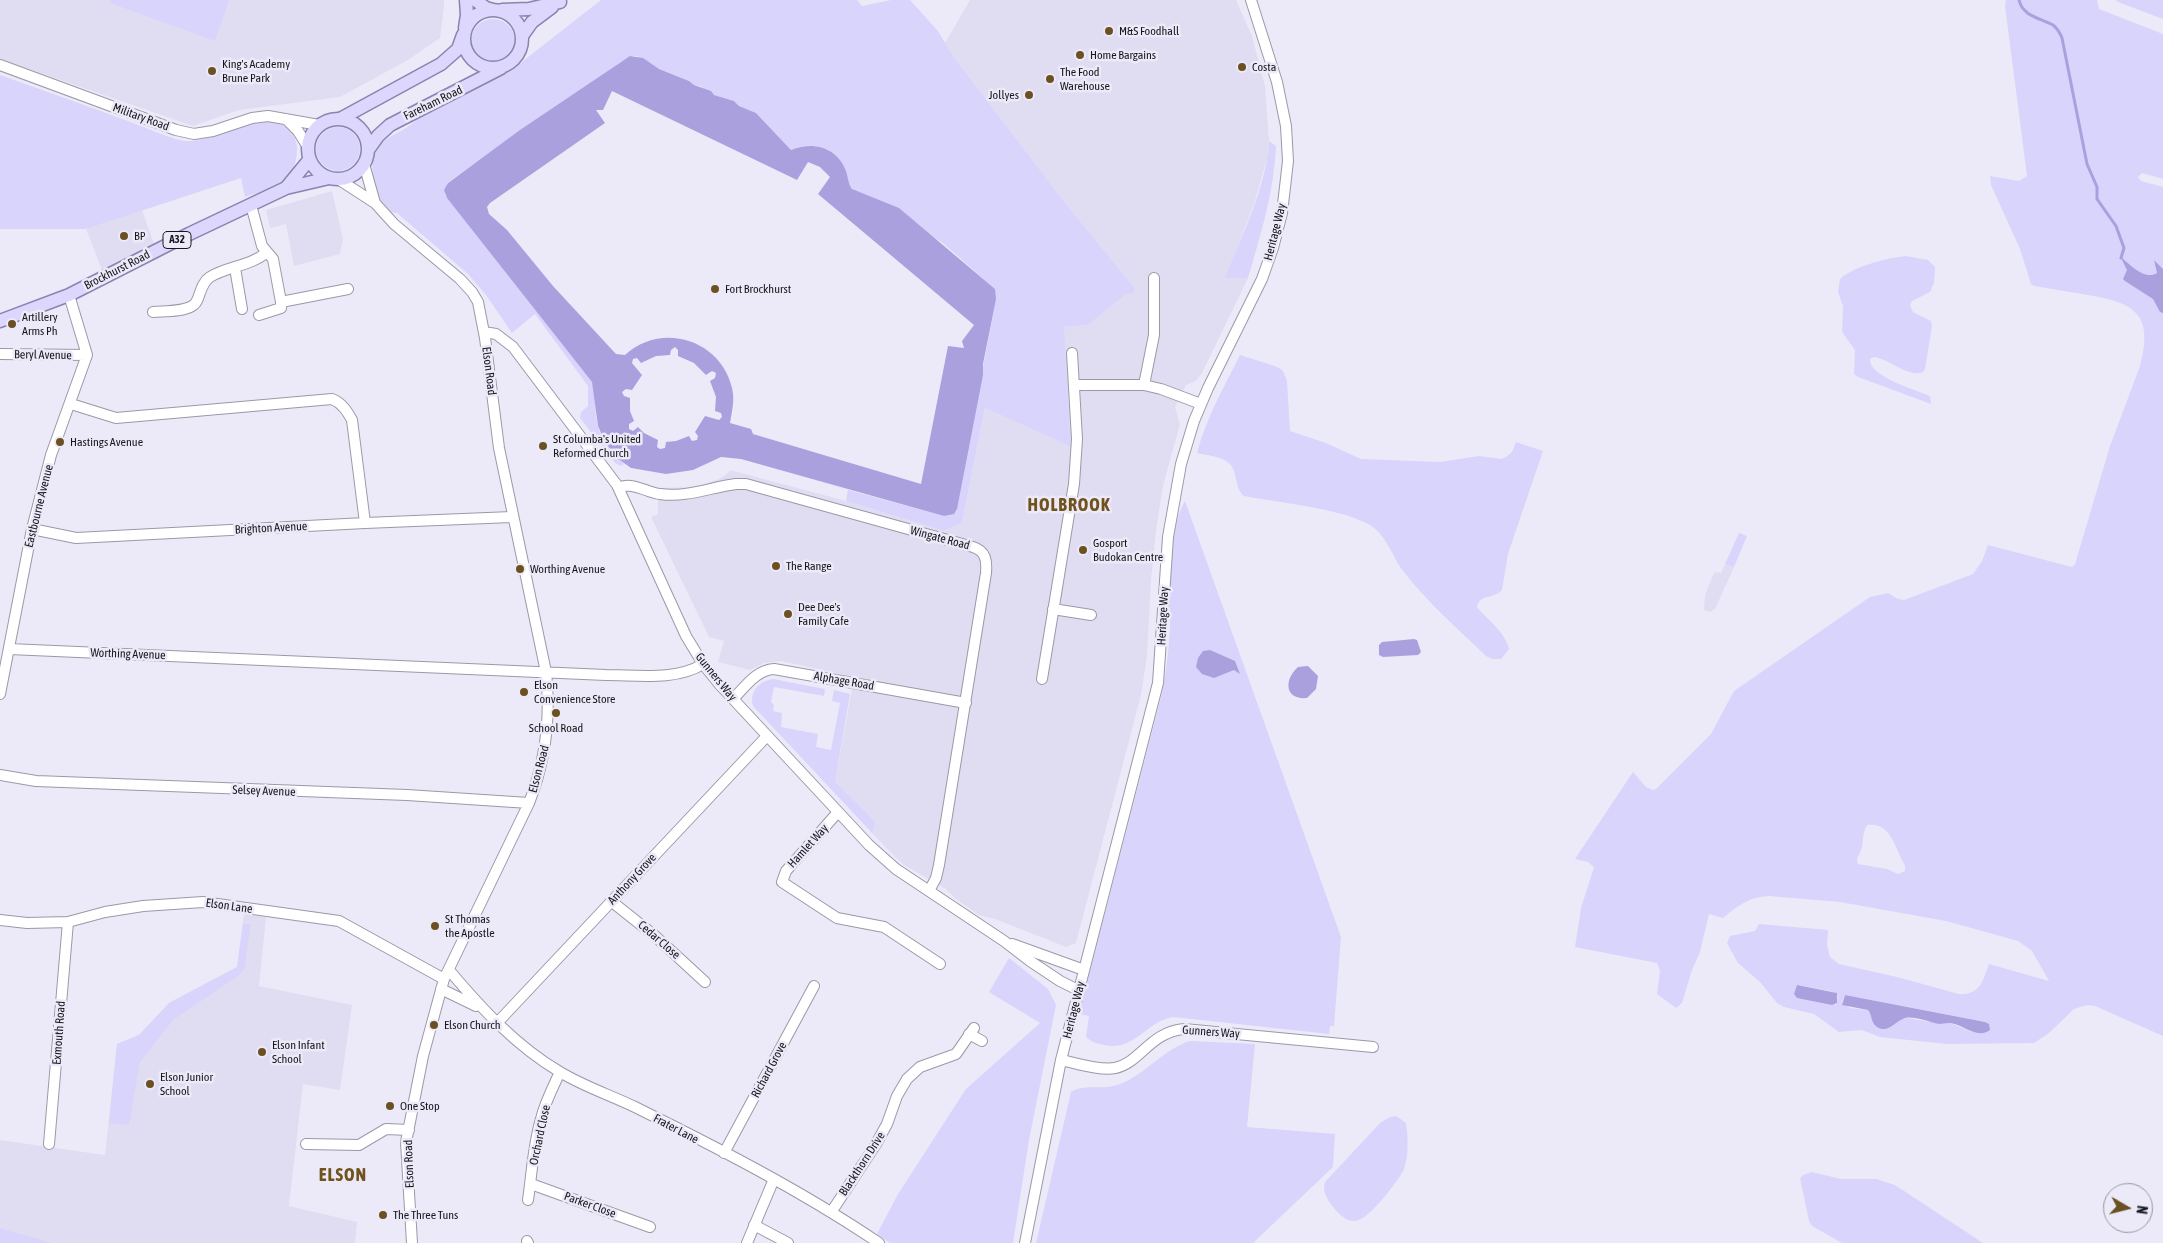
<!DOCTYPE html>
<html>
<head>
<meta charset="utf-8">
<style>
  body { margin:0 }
  #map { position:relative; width:2163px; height:1243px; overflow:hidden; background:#eceaf9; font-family:"Asap Condensed",sans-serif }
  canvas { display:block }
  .north { position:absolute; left:2103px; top:1183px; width:50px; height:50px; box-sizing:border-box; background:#eceaf9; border:1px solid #9796a1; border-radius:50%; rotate:98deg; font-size:14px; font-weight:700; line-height:20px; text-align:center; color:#17171c }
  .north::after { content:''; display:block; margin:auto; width:18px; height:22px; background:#6b5022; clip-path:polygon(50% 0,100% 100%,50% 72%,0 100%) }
</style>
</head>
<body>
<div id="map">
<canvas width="2163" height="1243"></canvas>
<div class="north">N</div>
</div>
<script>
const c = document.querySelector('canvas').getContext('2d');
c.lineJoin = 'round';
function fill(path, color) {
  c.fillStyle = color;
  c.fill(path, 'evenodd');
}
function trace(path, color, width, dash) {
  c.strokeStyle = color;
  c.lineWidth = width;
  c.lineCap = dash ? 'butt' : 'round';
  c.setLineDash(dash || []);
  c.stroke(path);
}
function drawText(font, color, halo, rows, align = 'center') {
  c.font = font + ' "Asap Condensed",sans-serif';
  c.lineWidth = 5;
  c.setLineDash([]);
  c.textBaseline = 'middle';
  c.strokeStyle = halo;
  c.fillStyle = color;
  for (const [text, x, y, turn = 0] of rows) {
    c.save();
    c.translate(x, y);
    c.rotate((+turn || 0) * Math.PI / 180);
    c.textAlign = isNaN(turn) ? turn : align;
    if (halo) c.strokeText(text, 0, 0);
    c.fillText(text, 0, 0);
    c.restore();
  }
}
fill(new Path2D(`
  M0,0H444V7L440,38L408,60L340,97L239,110L193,126L0,59Z
  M970,0H1236L1252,36L1265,86L1269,141L1267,158L1255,201L1226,278H1248L1202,373L1196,381L1186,385L1175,407L1180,424L1163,486L1156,531L1151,580L1147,656L1141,695L1076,943L1066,947L995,919L979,915L956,899L946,889L904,865L890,852L873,834L875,821L835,782L854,677L781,661L764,663L750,670L718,662L724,641L709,637L651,517L658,514V488L696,487L719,479L727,474L730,470L846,501L944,531L962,523L985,408L1071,447L1063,327L1088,325L1134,287L1066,204L953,56L945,43Z
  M332,191L343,239L340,254L294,266L286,224L270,228L266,210Z
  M142,210L154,244L102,270L86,229Z
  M1725,564L1734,567L1715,609L1710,612L1704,610L1705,595L1713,575L1715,572L1721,573Z
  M244,914L266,917L259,986L352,1005L340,1090L303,1084L289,1206L357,1222L355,1243H54L0,1228V1140L105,1155L117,1044L139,1035L169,1003L237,967Z`), '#e0ddf2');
fill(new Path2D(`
  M111,0H229L215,41L110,3Z
  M601,0H857L862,6L891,0H910L938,31L953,56L1066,204L1134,287V293L1126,294L1088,325L1064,327L1071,447L985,408L962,523L944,531L846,501L848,490L944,516L956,512L994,309L995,289L943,243L852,189L836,155C823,145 807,143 791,150L756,113L739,106L734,101L714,95L700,86L694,85L689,81L659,69L637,56H631L618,64L448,182L445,195L592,382C596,393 595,406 596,417C598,436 610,452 624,464L621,466L615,463L580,418L581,412L588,406V386L535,314L512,333L486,295L468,274L397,213L388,212C376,196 370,181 373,161C374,155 375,147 381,143C397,131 407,131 422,114L514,68Z
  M2006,0H2097L2099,9L2163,34V179L2142,173L2138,177L2141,181L2163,187V1036L2095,1006L2087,1005L2074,1009L2049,1033L2034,1043L1946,1044L1880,1037L1862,1030L1839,1032L1814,1014L1784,1007L1777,1003L1760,982L1738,963L1727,943L1730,936L1755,931L1759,924L1828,930L1827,945L1830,957L1839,964L1897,977L1959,994C1980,995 1983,981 1989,964L2049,981L2032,951L2018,941L1946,921L1840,902L1769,896C1749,897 1739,905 1723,918L1709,914L1700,952L1692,970L1682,1003L1676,1008L1657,994L1660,971L1657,963L1575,947L1581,908L1594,867L1588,862L1575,859L1633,772L1646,787L1653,790L1656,789L1711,734L1734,691L1870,597L1888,593L1898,599L1904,600L1973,574L1982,561L1988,545L2072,567L2075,564L2110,446L2140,366C2154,314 2135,303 2088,295C2070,292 2052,289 2034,286L2031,284L2020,249L1991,185L1990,176L2019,181L2027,176L2005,6ZM1867,825C1892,821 1895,850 1905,865V871L1898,874L1887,869L1858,864L1857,858C1866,846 1860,837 1867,825ZM1798,985L1834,992L1838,997L1836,1005ZM1845,995L1985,1022L1988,1032H1972L1950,1023L1942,1024L1908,1018L1873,1021L1868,1010L1850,1008L1842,1002Z
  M2115,0H2163V19L2118,2Z
  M471 41a22 22 0 1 1 44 0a22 22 0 1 1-44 0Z
  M0,75C45,91 91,107 136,124C150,129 173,140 186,141C217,142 258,109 285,126C292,130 297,140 297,148C297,184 273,188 245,197L241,178L86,229H0Z
  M316 149a22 22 0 1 1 44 0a22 22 0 1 1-44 0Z
  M1269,141L1276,146C1274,192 1261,234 1248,278H1225C1242,235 1266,188 1269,141Z
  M1906,256L1928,260L1935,267L1934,283L1930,292L1912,301L1910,305L1913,312L1931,321L1932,326L1925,369L1923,372C1908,378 1890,359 1874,357L1870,359C1868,376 1916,390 1930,396L1931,404L1858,377L1854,374L1855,350L1842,332L1843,306L1838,292L1840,279C1854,266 1887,258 1906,256Z
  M1240,355L1275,366L1281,369L1284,373L1287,381L1290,431L1326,443L1361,459L1440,462L1479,456L1501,459L1506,457L1512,452L1516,442L1543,451L1508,554L1502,590C1494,599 1479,594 1477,607C1488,621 1504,630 1509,649L1501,659H1492L1486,656C1458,629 1427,602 1403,571C1392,556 1387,536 1370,525C1340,508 1280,503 1244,496C1233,487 1239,468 1226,461C1218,456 1206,455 1197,453C1206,418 1224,387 1240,355Z
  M1185,501L1341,937L1334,1026H1330L1329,1034L1173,1017C1147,1021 1134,1052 1104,1045C1098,1044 1091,1042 1086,1037L1089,1016L1079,1014L1162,693C1166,671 1169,650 1170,627C1171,589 1166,535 1185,501Z
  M1739,533L1747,536L1734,567L1725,564Z
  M773,679L825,689L824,696L774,687L771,702L774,705L773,711L782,713L781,727L818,734L816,747L831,750L840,703L832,701L834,690L850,694L835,782L875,821L873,834L753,706C749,692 759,681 773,679Z
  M243,924H251L244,970L235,978L173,1020L140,1062L129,1125L109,1123L117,1044L139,1035L169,1003L237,967Z
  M1009,958L1048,989L1056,1005L1029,1140L1013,1243H890L877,1234L898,1194L966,1089L1040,1023L989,992Z
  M1190,1041L1255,1044L1247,1127L1335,1134L1333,1167L1253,1243H1036L1071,1092C1086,1083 1104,1091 1120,1084C1146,1074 1162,1050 1190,1041Z
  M1396,1116L1406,1123C1408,1136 1409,1156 1404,1169C1399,1180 1368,1221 1355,1221C1345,1221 1338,1213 1333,1207C1327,1199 1322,1191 1325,1182L1380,1123L1390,1117Z
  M1812,1172L1841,1179H1876L1895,1185L1983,1243H1842L1812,1226L1809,1221L1800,1178L1803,1175Z
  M0,1228L54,1243H0Z`), '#d9d4fb');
fill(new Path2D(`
  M630,56L643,58L659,69L689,81L694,85L711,91L714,95L734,101L739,106L756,113L791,150C813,141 837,147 846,171C848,177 848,183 852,189L899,208L995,289L996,299L983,364V375L957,509L954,514L944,516L741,459L721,457L693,470L666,474L631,468L617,458L605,442L598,426L592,382L447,198L444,190L448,183L520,130ZM612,91L797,180L808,162L820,167L830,177L818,194L974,325L962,341L964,348L948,346L921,484L753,434L751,429L730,423C732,411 735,400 732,388C721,340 662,321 625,355L616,354L553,286L507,230L489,214L487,207L490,203L605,123L596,110H603ZM675,347L678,350V356L694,363L706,375L712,371L716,373L715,378L710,381L716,397L715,411L721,413L722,417L719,420L705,416L695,432L698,436L697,440L692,441L689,436L676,441L666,442L665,448L660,449L657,447L658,440L644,433L638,427L633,431L629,429V424L634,421L630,411V398L624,396L622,392L626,389L632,390L642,375L632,363L633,359L637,358L641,363L656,356L670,355L671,350Z
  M2120,256C2129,264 2145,281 2157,273L2154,260L2163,269V313L2160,312L2153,299L2125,281L2123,279L2127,270Z
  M1414,639L1417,640L1421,652L1418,655L1383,657L1379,655V645L1382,642Z
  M1210,650L1235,661L1240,674L1234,670L1214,678L1202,674L1196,667L1198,658L1203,651Z
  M1308,666L1318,676L1316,689L1307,698C1284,700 1284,679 1298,667Z
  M1797,985L1837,993V1003L1832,1005L1797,998L1794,994Z
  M1845,995L1985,1022L1989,1024L1990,1030C1977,1040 1963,1024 1950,1023C1947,1023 1943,1024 1939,1024C1928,1022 1915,1016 1905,1018C1895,1021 1888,1034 1877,1027C1871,1023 1872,1015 1868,1010L1842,1005Z`), '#aba0de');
trace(new Path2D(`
  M2019,0C2023,17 2041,18 2053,25C2057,28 2060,33 2062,38L2087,164L2097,187V199L2116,226L2124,248L2121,258`), '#aba0de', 3);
const minor = new Path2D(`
  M0,65L176,130L194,134L213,131L252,118L268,116L319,125
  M286,119L298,131L308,147
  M364,164L375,203
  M338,179L375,203L394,224L460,279L472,292L478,302L485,338L499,448L546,672C551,718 546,760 529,803L444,979L423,1056L406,1142L412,1243
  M251,205L262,246L273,259L281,302V308L259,315
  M235,268L242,309
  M281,302L348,289
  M153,312C165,311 182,312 192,306C201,302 198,285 210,277C228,266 251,266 267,252
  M484,332L496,334L513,347L617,485L686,636L703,664L720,685L869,845L896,869L1004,941L1030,961L1060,981L1078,990
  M0,354L87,355
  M1075,385H1144L1161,389L1201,404
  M1144,385L1154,335V278
  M71,404L116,418L332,399C342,403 347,411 352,420L365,523
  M619,488C631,481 648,493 660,494C686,498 711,487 736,484H746L973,547C986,551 987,561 986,573L939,865L936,878L929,891
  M32,529L76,538L365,523L512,517
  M1053,609L1091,615
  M9,649L606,675C637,675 676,681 703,664
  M1042,679L1074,484L1077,439L1072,353
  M0,694L32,529L51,455L87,355L69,295
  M733,699C745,687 756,670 774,669L966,703
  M0,775L36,781L407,795L529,803
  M838,812L786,871L782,882L837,918L884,927L940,964
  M611,901L655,936L705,982
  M0,920L27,923L68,922L105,912L143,906L203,902L339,921L444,979
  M1012,944L1084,970
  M449,970C481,1008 516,1046 560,1072C583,1086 610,1095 635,1107C718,1148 802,1191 879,1243
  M441,989L476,1006
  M497,1023L767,736
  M969,1034L982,1041
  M1061,1060C1076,1063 1100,1071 1115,1068C1140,1063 1150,1032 1184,1029L1373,1047
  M49,1144L68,922
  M306,1144L359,1145L386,1129L409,1130
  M724,1153L814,986
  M531,1184L650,1227
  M528,1200C532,1173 533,1145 541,1119C545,1102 553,1087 560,1072
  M832,1211L876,1144L887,1124L897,1096L907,1079L920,1067L956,1054L974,1028
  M754,1225L788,1243
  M527,1241L528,1243
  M747,1243L774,1179
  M1025,1243L1061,1060L1158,683L1168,537L1181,464L1194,421L1208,388L1262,279L1273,248L1282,213L1288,161L1286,126L1277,82L1251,0`);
const major = new Path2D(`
  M475,0L486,8L493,10
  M464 39a29 29 0 1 1 58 0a29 29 0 1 1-58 0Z
  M502,10L529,9L560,2
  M465,28L467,15L466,0
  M522,36L532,22L552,7
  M308 149a30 30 0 1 1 60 0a30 30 0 1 1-60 0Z
  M340,119L441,64L458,49L463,35
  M368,150L378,136L390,125L501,68
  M286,188L309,160
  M0,321L69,295L189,234L286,188L329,178`);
trace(minor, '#9b99a6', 12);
trace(major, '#8983af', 15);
trace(minor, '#fff', 10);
trace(major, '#ddd7fe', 12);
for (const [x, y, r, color] of [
  [1109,31,5,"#6b5022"],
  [1080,55,5,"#6b5022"],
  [1242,67,5,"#6b5022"],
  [212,71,5,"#6b5022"],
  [1050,79,5,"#6b5022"],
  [1029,95,5,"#6b5022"],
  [124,236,5,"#6b5022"],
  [715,289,5,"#6b5022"],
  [12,324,5,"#6b5022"],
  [60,442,5,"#6b5022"],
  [543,446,5,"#6b5022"],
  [1083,550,5,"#6b5022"],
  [776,566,5,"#6b5022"],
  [520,569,5,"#6b5022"],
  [788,614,5,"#6b5022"],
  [524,692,5,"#6b5022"],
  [556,713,5,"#6b5022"],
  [435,926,5,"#6b5022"],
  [434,1025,5,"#6b5022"],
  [262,1052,5,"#6b5022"],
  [150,1084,5,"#6b5022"],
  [390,1106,5,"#6b5022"],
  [383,1215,5,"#6b5022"]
]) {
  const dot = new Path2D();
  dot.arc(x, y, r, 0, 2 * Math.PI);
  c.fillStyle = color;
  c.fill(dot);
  trace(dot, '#eceaf9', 2);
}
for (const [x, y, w] of [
  [177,240,28]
]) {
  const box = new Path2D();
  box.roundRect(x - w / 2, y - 8.5, w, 17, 4);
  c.fillStyle = '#eceaf9';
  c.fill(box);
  trace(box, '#17171c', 1);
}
drawText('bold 11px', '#17171c', null, [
  ["A32",177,240]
]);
drawText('12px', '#17171c', '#eceaf9', [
  ["M&S Foodhall",1119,31],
  ["Home Bargains",1090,55],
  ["King's Academy",222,64],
  ["Brune Park",222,78],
  ["Costa",1252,67],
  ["The Food",1060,72],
  ["Warehouse",1060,86],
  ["Jollyes",1019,95,"right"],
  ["BP",134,236],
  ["Fort Brockhurst",725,289],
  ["Artillery",22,317],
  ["Arms Ph",22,331],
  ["St Columba's United",553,439],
  ["Reformed Church",553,453],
  ["Hastings Avenue",70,442],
  ["Gosport",1093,543],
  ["Budokan Centre",1093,557],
  ["The Range",786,566],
  ["Worthing Avenue",530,569],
  ["Dee Dee's",798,607],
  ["Family Cafe",798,621],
  ["Elson",534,685],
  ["Convenience Store",534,699],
  ["School Road",556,728,"center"],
  ["St Thomas",445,919],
  ["the Apostle",445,933],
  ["Elson Church",444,1025],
  ["Elson Infant",272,1045],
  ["School",272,1059],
  ["Elson Junior",160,1077],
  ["School",160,1091],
  ["One Stop",400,1106],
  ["The Three Tuns",393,1215]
], 'left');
drawText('12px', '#17171c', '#eceaf9', [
  ["Fareham Road",433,103,-26],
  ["Military Road",141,117,20],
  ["Heritage Way",1275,232,-76],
  ["Brockhurst Road",117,270,-27],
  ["Beryl Avenue",43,355,1],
  ["Elson Road",489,371,83],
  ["Eastbourne Avenue",39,506,-76],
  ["Brighton Avenue",271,528,-3],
  ["Wingate Road",940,538,15],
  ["Heritage Way",1163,616,-87],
  ["Worthing Avenue",128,654,2],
  ["Gunners Way",716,677,51],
  ["Alphage Road",844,681,10],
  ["Elson Road",539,769,-75],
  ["Selsey Avenue",264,791,2],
  ["Hamlet Way",808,846,-48],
  ["Anthony Grove",632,879,-47],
  ["Elson Lane",229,906,8],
  ["Cedar Close",659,940,41],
  ["Heritage Way",1074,1010,-76],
  ["Gunners Way",1211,1032,4],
  ["Exmouth Road",59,1033,-86],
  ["Richard Grove",769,1070,-62],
  ["Frater Lane",676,1129,28],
  ["Orchard Close",540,1135,-78],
  ["Elson Road",409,1164,-92],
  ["Blackthorn Drive",862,1164,-57],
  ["Parker Close",590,1205,20]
]);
c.letterSpacing = '1px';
drawText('bold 18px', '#6f521c', '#eceaf9', [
  ["HOLBROOK",1069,505],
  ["ELSON",343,1175]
]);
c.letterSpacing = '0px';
</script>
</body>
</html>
